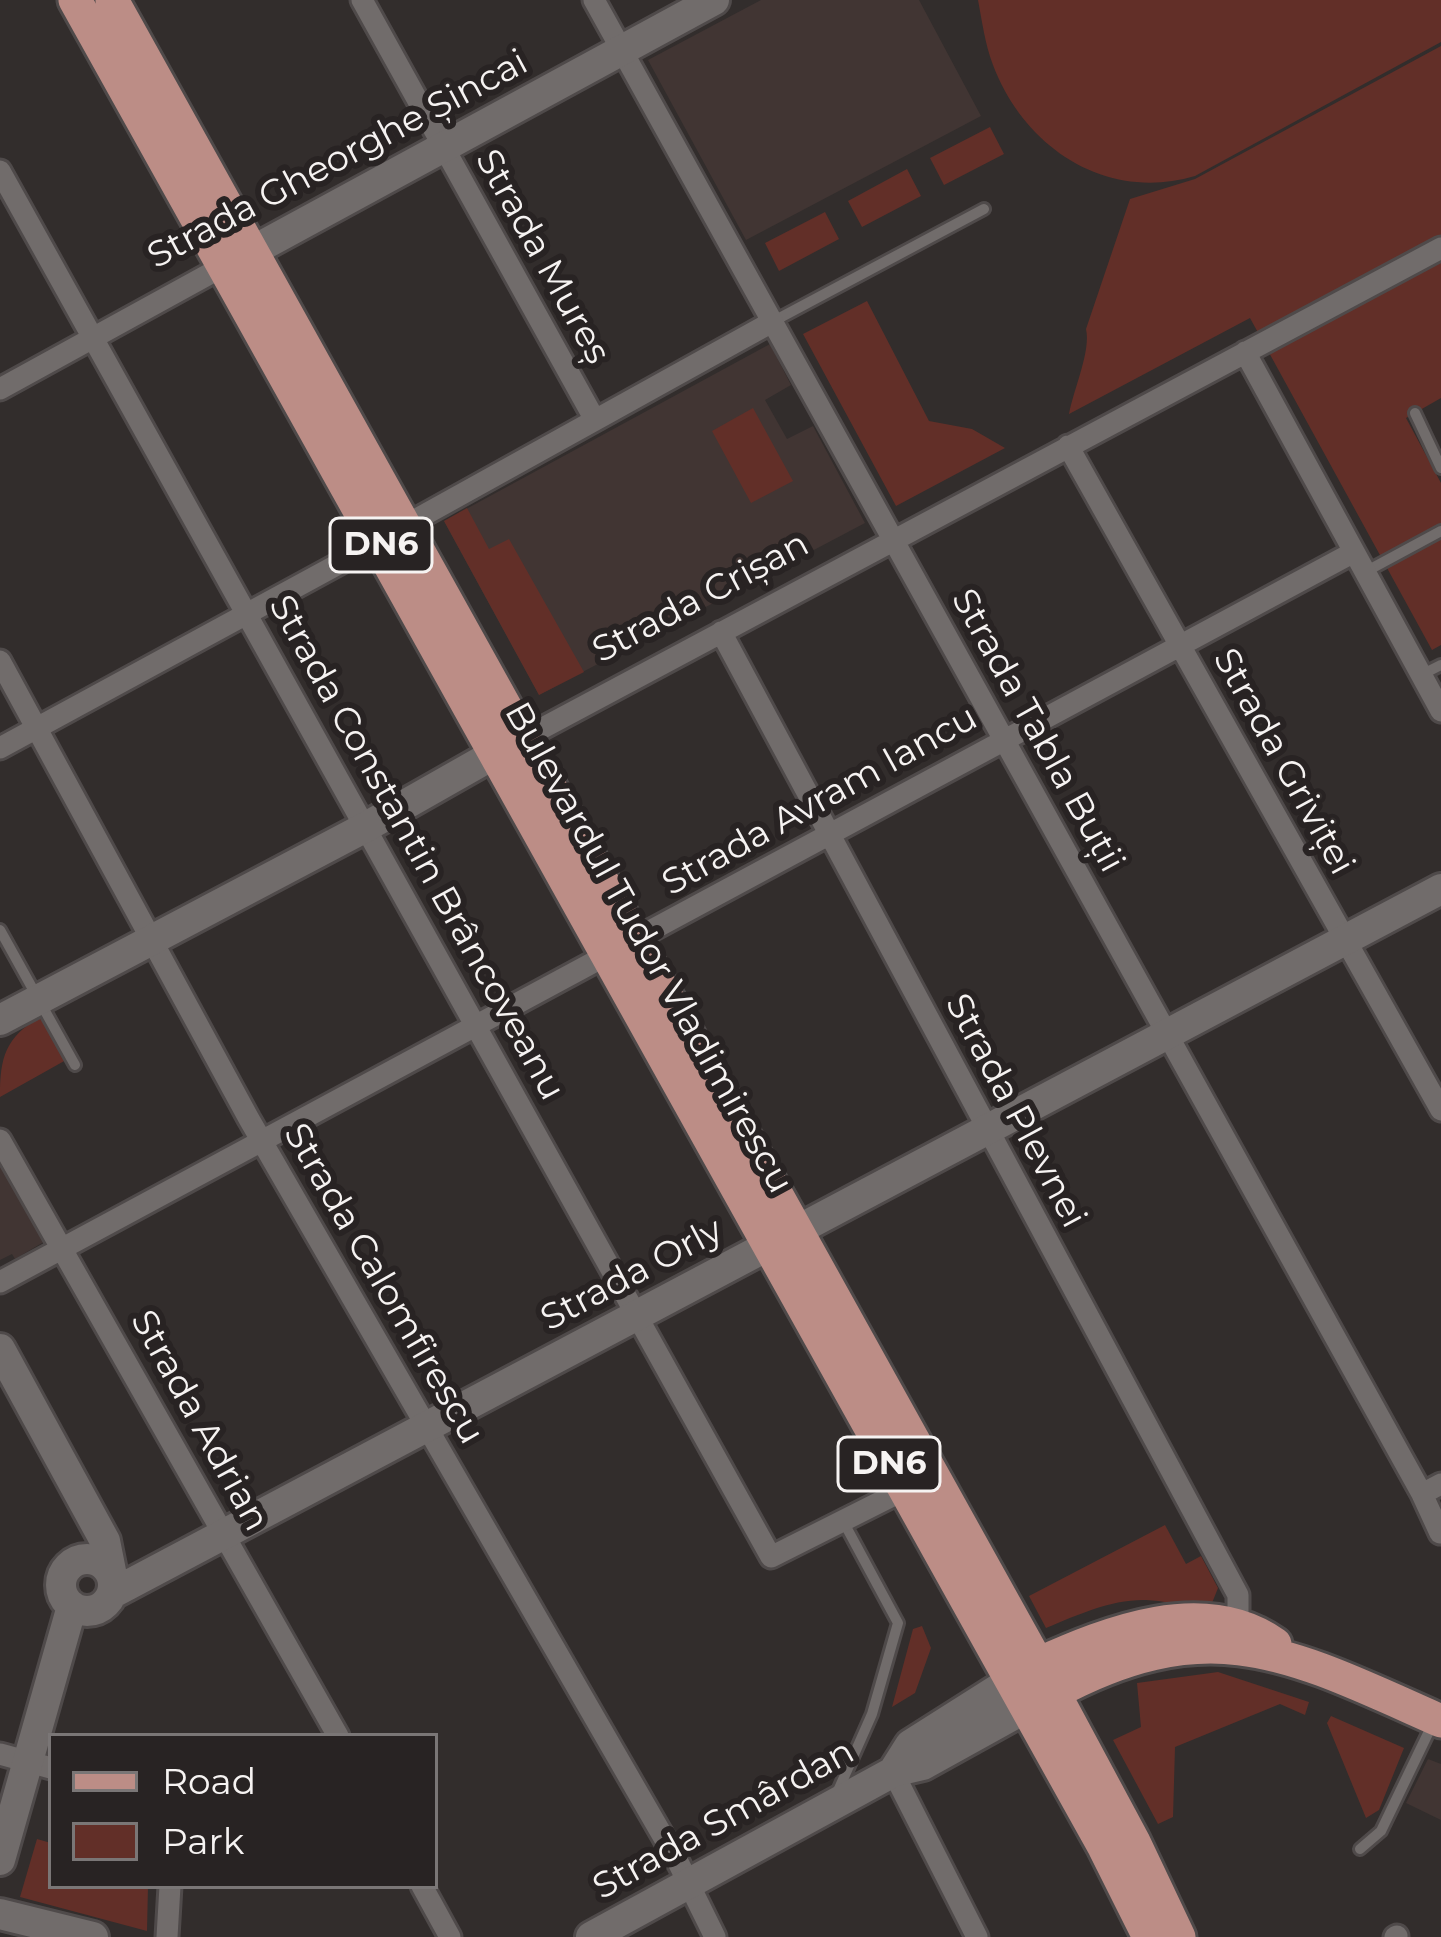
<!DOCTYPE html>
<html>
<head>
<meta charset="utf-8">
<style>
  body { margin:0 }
  #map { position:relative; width:1441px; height:1937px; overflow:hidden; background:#322d2c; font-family:Montserrat,sans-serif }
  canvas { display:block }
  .legend { position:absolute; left:48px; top:1733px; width:390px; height:156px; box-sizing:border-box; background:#282323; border:3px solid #7a7676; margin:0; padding:15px 21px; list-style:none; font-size:36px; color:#f6f3f2 }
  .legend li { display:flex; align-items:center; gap:24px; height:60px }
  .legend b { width:60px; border:3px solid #7a7676 }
</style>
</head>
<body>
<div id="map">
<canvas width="1441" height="1937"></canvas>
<ul class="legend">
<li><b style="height:15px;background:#bc8d86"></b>Road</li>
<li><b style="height:33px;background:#622f28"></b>Park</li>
</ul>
</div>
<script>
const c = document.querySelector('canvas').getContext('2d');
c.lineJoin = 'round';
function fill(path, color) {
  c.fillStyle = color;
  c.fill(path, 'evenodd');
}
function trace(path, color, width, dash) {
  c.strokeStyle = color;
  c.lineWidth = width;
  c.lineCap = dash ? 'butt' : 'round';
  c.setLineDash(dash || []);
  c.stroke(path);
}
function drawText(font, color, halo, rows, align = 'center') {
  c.font = font + ' Montserrat,sans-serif';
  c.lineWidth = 12;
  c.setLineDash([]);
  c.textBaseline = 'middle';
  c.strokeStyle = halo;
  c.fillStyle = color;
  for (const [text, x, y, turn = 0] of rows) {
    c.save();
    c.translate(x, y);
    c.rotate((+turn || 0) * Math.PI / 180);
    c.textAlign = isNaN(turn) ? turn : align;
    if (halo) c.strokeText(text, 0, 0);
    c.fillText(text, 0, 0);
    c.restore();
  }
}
fill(new Path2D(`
  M761,0H919L981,116L746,240L648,60Z
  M770,344L791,385L765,400L787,439L813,426L865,523L539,695L444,521Z
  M0,1158L47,1240L15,1259L12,1254L0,1260Z
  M1428,1759L1441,1764V1820L1406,1803Z`), '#413533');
fill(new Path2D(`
  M978,0H1441V42L1195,176C1107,202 1025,149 993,65C985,44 982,21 978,0Z
  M1441,46V398L1406,418L1441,483V645L1432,650L1250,318L1069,414C1074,388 1091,351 1086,329L1130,199L1195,179Z
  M990,127L1004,154L944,185L930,158Z
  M907,169L921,196L862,227L848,201Z
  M825,212L839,239L779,271L765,243Z
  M867,301L929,421L972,429L1005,448L896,506L803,334Z
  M753,408L793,481L751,503L712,431Z
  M467,508L489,549L509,539L584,672L539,695L444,521Z
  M41,1016L66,1060L0,1097C0,1057 5,1038 41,1016Z
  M1165,1525L1186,1564L1201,1556L1218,1588L1212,1603C1189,1609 1170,1601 1146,1600C1112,1599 1077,1615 1046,1628L1029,1596Z
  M922,1626L931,1648L915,1693L892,1707L913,1629Z
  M1218,1672L1309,1702L1305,1715L1280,1704L1175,1747L1173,1817L1158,1824L1113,1740L1141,1727L1137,1683Z
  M1331,1716L1404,1748L1379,1810L1366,1818L1327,1723Z
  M37,1839L51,1843V1886H148L147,1931L20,1897Z`), '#622f28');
const lane = new Path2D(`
  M772,322L984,209
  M1415,413L1441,468
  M1365,572L1441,531
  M1421,675L1441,665
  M0,930L75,1065
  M837,1793L872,1714L898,1623L843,1521
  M1360,1849L1381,1831L1434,1721`);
const street = new Path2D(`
  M362,0L595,420
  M594,0L1422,1494
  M0,171L771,1557L904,1490
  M1245,352L1441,711
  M0,389L222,267
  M1068,446L1441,1110
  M406,525L772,322
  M721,632L1238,1595V1624
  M0,661L249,1119L679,1864L715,1937
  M524,738L1441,248
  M0,748L379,542
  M635,939L1354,552
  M0,1140L338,1736
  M0,1282L607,955
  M1440,1533L1422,1494L1441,1484
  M0,1754L51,1768
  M893,1772L977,1937
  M422,1886L450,1937
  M167,1937L170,1886
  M1395,1937L1397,1936`);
const secondary = new Path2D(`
  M234,261L714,0
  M0,1020L364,828L512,744
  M0,1349L105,1541L112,1576
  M61 1585a26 26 0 1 1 52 0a26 26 0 1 1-52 0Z
  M113,1593L1441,889
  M893,1772L910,1745L1033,1667
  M0,1860L72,1606
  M0,1914L93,1937
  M591,1937L893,1772L923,1765L1044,1698`);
const primary = new Path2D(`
  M75,0L1104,1847L1149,1937
  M112,0L1054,1693L1134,1842L1179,1937
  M1038,1664C1109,1632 1204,1594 1275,1644
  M1054,1693C1212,1608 1292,1655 1441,1721`);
trace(lane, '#4f4a4a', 16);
trace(street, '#4f4a4a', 27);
trace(secondary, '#4f4a4a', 36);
trace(primary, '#4f4a4a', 39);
trace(lane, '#716c6b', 10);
trace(street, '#716c6b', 21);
trace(secondary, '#716c6b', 30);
trace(primary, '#bc8d86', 33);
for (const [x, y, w] of [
  [381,545,102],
  [889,1464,102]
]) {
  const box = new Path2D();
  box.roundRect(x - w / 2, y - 27, w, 54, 9);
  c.fillStyle = '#282323';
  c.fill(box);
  trace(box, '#f6f3f2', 3);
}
drawText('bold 33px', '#f6f3f2', null, [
  ["DN6",381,545],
  ["DN6",889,1464]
]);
drawText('36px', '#f6f3f2', '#282323', [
  ["Strada Gheorghe Șincai",338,160,-28],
  ["Strada Mureș",542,257,61],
  ["Strada Crișan",701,598,-28],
  ["Strada Tabla Buții",1037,731,61],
  ["Strada Griviței",1283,762,61],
  ["Strada Avram Iancu",820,801,-29],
  ["Strada Constantin Brâncoveanu",416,848,61],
  ["Bulevardul Tudor Vladimirescu",648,948,61],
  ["Strada Plevnei",1015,1111,62],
  ["Strada Orly",632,1275,-28],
  ["Strada Calomfirescu",383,1284,60],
  ["Strada Adrian",199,1421,61],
  ["Strada Smârdan",724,1820,-29]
]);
</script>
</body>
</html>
